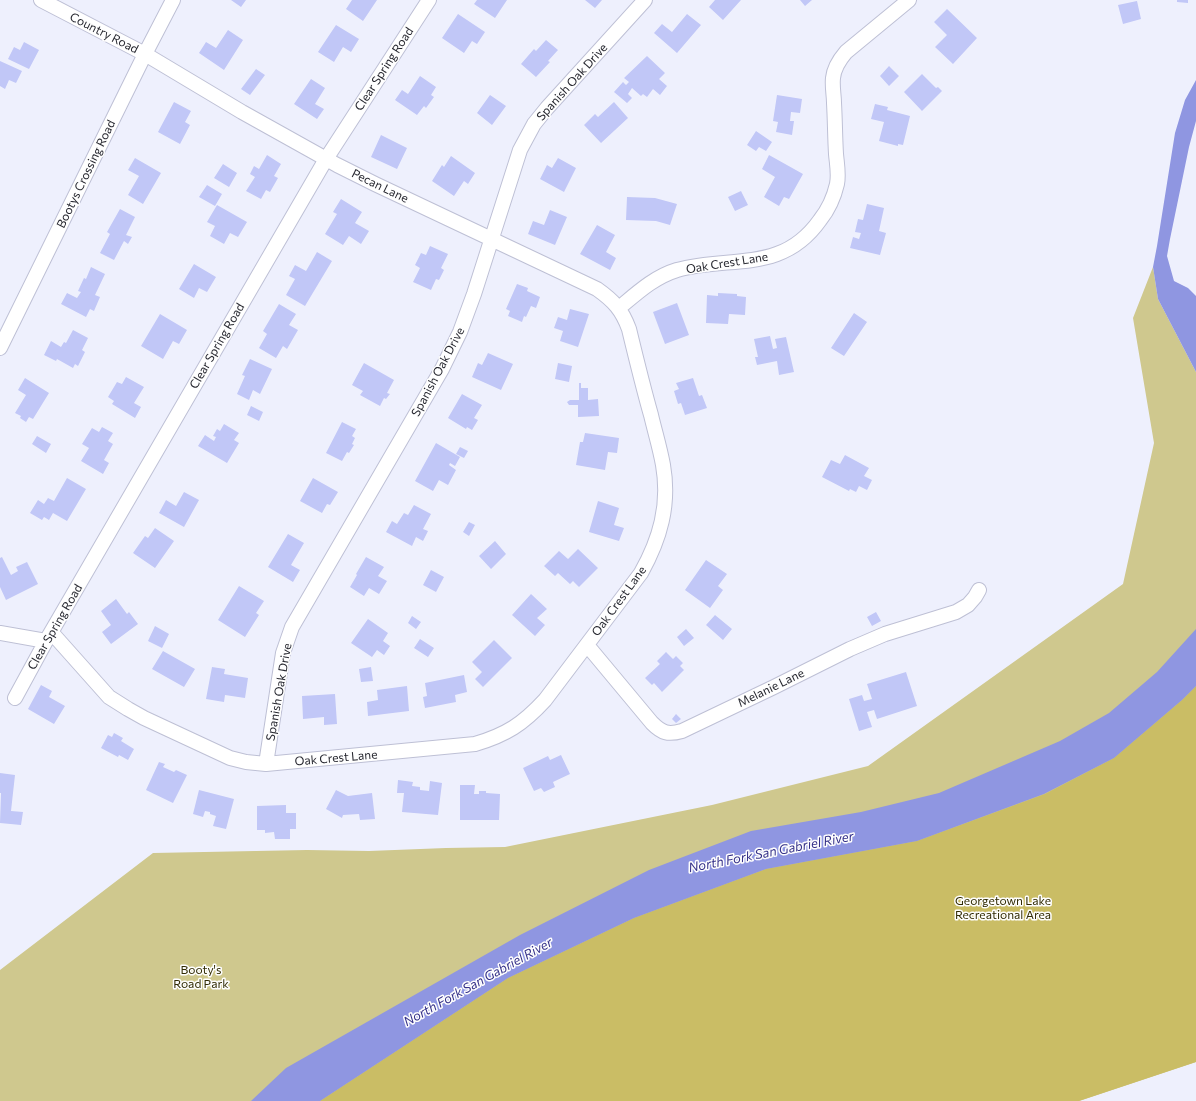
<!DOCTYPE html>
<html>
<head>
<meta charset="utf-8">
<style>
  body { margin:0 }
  canvas { display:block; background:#eef0fd }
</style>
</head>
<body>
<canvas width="1196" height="1101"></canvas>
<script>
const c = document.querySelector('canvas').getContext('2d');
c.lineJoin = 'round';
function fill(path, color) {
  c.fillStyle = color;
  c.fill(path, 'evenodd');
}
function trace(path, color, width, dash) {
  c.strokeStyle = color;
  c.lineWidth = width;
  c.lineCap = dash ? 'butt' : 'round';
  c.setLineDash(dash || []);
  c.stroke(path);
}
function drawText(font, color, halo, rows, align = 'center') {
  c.font = font + ' Commissioner,sans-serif';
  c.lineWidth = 3;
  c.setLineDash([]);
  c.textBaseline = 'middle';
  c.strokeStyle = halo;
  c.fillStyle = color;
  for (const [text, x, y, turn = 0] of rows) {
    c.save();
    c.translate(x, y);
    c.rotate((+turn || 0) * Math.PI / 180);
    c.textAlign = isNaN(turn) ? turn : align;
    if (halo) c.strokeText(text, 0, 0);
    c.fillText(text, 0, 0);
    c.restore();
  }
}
fill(new Path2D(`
  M1153,267L1158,299L1196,372V1062L1079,1101H0V970L153,853L307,850L369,851L446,848L505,847L712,805L868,766L1123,584L1154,443L1133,318Z`), '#cfc88e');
fill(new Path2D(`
  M1196,686V1062L1079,1101H320L508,978L634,918L766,869L917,841L1045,794L1114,758L1182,700Z`), '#cabd65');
fill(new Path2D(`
  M1196,80V121L1189,147L1170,239L1167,256L1174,281L1188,288L1196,296V372L1158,299L1153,267L1157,246L1175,133L1185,100Z
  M1196,629V686L1182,700L1114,758L1044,794L917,841L766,869L634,918L508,978L320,1101H251L286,1068L520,935L649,870L751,831L861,812L939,793L1060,741L1109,713L1157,672Z`), '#8f96e1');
fill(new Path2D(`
  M231,0H246L241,7Z
  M352,0H377L363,21L346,9Z
  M477,0H507L495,18L474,4Z
  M585,0H602L595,8Z
  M715,0H741L723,20L709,7Z
  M800,0H812L805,6Z
  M1177,0H1188V3L1177,2Z
  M1137,1L1141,19L1123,24L1118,5Z
  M947,9L977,38L953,64L935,47L947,35L934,22Z
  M458,14L485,32L477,44L472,41L464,53L442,38Z
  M687,14L701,25L677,53L654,33L662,24L672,32Z
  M336,25L359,39L351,52L343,47L334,62L318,52Z
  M228,30L243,40L224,70L199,53L206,42L216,48Z
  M546,40L558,50L548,61L550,62L536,77L521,64L534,49L536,51Z
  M24,42L39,50L29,69L8,59L14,47L20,50Z
  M647,56L665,73L659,79L667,86L660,95L653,89L647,97L643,94L641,96L632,88L628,94L632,98L627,103L614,92L623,82L626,85L629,82L624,78Z
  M0,61L22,71L16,83L9,80L5,89L0,86Z
  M889,66L899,76L889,86L880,76Z
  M256,69L265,75L250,95L241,89Z
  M922,74L936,88L938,87L942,91L922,111L904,92Z
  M420,76L436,87L431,95L434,97L426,108L424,106L417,115L395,100L402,90L408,94Z
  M311,79L325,88L315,104L324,109L317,119L294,104Z
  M490,95L506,106L492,125L477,113Z
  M777,95L802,99L800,113L791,112L790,121H794L792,135L776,132L778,122L773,121Z
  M174,102L191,111L185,122L190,125L180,144L158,132Z
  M614,102L628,118L601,143L584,125L595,114L598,117Z
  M875,104L888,107L887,110L910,116L903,145L898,144V146L879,141L884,122L871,119Z
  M756,131L772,142L766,151L759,147L756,151L747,145Z
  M381,135L407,148L397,169L371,157Z
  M267,155L281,164L274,176L278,178L270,192L266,190L261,199L246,191L255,177L250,174L254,166L259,169Z
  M769,155L803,174L789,199L784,197L779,206L764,197L775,177L762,169Z
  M451,156L475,173L468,184L464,181L454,196L432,181L442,165L444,167Z
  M135,158L161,173L143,204L128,195L139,176L128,170Z
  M558,158L576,168L564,192L540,179L547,165L552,168Z
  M223,164L237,173L229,187L214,178Z
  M207,185L222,194L215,206L199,197Z
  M741,191L748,205L735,211L728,197Z
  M627,197L655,198L677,204L670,225L656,221L626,220Z
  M341,199L362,212L355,223L369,231L361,244L349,236L343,245L325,234L337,214L333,212Z
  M867,204L884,208L879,231L886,233L880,255L850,248L853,237L859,239L861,233L855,232L858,219L863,220Z
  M217,205L247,222L238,237L230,233L224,244L210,236L215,226L207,222Z
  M120,209L135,217L126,235L132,237L128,244L124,241L114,260L100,253L110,234L107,232Z
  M550,210L567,217L555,245L528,234L533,221L544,225Z
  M597,225L615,235L606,252L616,258L610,270L580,254Z
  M430,246L448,254L441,268L444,270L439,280L436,279L431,290L413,282L420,268L415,265L421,253L426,255Z
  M317,252L332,261L305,306L286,295L295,279L289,276L295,265L306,271Z
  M194,264L216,277L207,292L199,288L194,298L179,289Z
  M91,267L105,274L95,295L100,297L94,311L90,309L86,317L61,304L67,293L77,298L81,292L78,291L84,278L86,279Z
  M517,284L528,288L527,291L540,297L536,308L531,306L526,317L524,316L522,322L508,316L510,311L506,309Z
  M718,293L737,294V296L746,297L745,315L729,314L728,324L706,323L707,295L718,296Z
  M677,303L689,335L665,344L653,312Z
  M279,304L296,314L289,325L298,330L287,349L283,346L276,358L259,348L267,334L263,331Z
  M570,309L589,314L578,347L560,341L563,331L554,328L558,317L567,320Z
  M854,313L867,322L844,356L831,348Z
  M160,314L187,330L179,344L173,341L163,359L141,346Z
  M73,330L88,338L82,350L85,352L78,366L75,364L73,368L57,359L56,361L44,355L51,341L61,347L64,342L66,343Z
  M770,336L773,349L777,348L775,339L786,337L794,372L779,375L777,361L757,365L755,357H758L754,339Z
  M488,353L513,364L501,390L472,377L478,363L482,365Z
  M250,359L272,369L260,394L253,390L249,400L237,394L245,376L242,375Z
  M364,363L394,380L387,393L390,394L386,399L384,398L380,406L360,395L363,391L352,385Z
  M558,363L572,366L569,382L555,379Z
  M126,377L144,387L134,403L141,407L135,418L112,404L114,401L108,397L117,382L122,384Z
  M25,378L49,393L33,419L29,417L26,422L20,418L21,416L15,413L26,395L18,390Z
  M693,378L699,396L702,395L707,408L685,415L681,403L678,404L674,391L679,389L676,383Z
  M579,383H581V388H588V400L598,399L599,416L578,417V405H569L567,402L570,400H579Z
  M462,394L482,405L474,418L478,420L472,430L467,427L466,429L448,418Z
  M251,406L263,412L259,421L247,415Z
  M342,422L356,429L352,436L355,438L352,444L354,445L349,453L347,452L342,461L326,453Z
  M224,424L239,433L234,440L239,443L227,463L198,446L205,435L214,441L216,437L213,436L217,429L220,431Z
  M102,427L113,433L108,441L113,444L104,460L109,463L103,474L81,461L89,448L82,444L92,428L99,432Z
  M585,433L619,438L617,453L608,452L605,470L576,465L580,442H583Z
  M37,436L51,444L46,453L32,444Z
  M436,443L460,457L455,466L450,463L449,465L456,470L448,485L439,480L433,491L415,481Z
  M460,447L468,451L464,458L456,454Z
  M845,455L869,468L864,476L872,480L867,490L859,486L856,492L850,489L849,491L822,477L831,460L840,464Z
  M67,478L86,489L67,521L53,513L49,520L44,517L42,520L30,513L38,500L44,504L48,498L54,501Z
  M313,478L338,492L330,505L327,504L322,513L300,501Z
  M184,492L199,500L184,527L159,513L166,500L176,506Z
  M598,501L619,508L614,525L624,528L619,541L589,532Z
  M414,505L431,514L423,529L428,531L423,541L416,537L412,546L386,532L392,521L397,524L404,513L408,515Z
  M469,522L475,525L469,536L463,532Z
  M155,528L174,541L155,568L133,553L145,536L148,538Z
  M288,534L304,543L291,565L300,570L293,582L268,567Z
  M495,541L506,554L491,569L479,556Z
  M578,549L598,568L579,587L573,581L570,584L558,573L555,576L544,566L559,551L568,559Z
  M2,557L11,575L18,571L16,567L27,562L38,584L6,600L0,587V558Z
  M366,557L384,567L378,576L387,581L379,594L369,588L364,596L350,587L357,575L356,574Z
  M706,560L727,574L718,586L723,590L710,608L685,590Z
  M431,570L444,577L436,592L423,585Z
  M239,586L264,601L256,613L259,615L245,637L218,620Z
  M531,594L547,609L537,618L545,625L535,636L512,615Z
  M116,599L127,614L129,612L138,624L111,644L102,632L111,625L101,611Z
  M876,612L881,621L872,626L867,617Z
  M715,615L732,629L723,640L706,625Z
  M412,616L421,622L416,629L408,623Z
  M368,619L388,633L383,641L390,646L384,655L377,650L372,657L351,643Z
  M155,626L169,634L162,648L148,641Z
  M686,629L694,638L684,646L677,637Z
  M420,639L434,648L428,657L414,648Z
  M494,640L512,658L483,687L475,679L482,672L472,662Z
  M163,651L195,669L184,687L152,669Z
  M666,652L673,659L676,656L683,663L680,666L684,670L662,692L654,683L652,685L645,678L660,664L657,661Z
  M212,667L225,669L224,674L248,678L245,698L225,695L224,702L206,699Z
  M371,667L373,681L361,682L359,669Z
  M906,672L917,706L877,719L874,710L867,712L872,727L859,731L849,699L862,695L864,701L872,699L867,684Z
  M464,675L467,692L455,695L456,702L425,708L423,697L427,696L425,683Z
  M41,685L52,691L49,697L65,706L54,724L28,709Z
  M407,686L409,711L368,716L367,702L378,700L377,690Z
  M335,694L337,724L324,725V717L303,719L302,696Z
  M676,714L681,719L676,723L672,719Z
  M114,733L123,738L121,741L134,749L128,760L119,755L118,757L101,748L108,735L112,737Z
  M561,755L570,774L553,782L555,787L544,792L541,788L534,791L523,768L548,756L550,760Z
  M159,762L165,764L163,767L174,772L176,770L187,775L173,803L146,790Z
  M0,773L15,775L11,811L23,812L21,825L0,823L1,793H0Z
  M398,780L413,782L412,786L420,787V790L429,791L430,781L442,783L438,815L402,812L404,793H397Z
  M460,785H475L474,794H479V791H486V793L500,794L499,820H460Z
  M199,790L234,799L226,829L213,826L216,816L210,814V812L205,811L203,817L193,814Z
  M336,790L348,796L372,793L375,819L360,820L359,814L343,815L342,818L326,809Z
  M286,805V813H296V829H290V839H275L274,832L265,833V830H257V806Z`), '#c1c7f7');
const minor = new Path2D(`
  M41,0L145,54L242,112L337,165L375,184L597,289C614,301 622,310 629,329C636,358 643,387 651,415C655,432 660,448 663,465C670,505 660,539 641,573L545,700C523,724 506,735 475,744L266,764L246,762L230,758L144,718L128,709L109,697L52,633
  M619,308C637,293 654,277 677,270C731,255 782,274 820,220C828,210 834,197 837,184C839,174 837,165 836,154C835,137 835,120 834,103C834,95 832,87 833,78C834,68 840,59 846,52L909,0
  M0,348L145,54L173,0
  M0,633L46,641
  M587,645L652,723C662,733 668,735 682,731L774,687L850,649L885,634L956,612L968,605L975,597L979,590
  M15,698L46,641L326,159L429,0
  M266,764L283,653L292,627L442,369L460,332L474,294L520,150L534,124L547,108L645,0`);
trace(minor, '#bec0d5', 16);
trace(minor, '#fff', 14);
drawText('12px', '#272830', '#fefefe', [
  ["Country Road",104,33,27],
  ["Clear Spring Road",384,69,-57],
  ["Spanish Oak Drive",572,82,-48],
  ["Bootys Crossing Road",86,174,-64],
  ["Pecan Lane",380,186,26],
  ["Oak Crest Lane",727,263,-9],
  ["Clear Spring Road",217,346,-60],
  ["Spanish Oak Drive",438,372,-62],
  ["Oak Crest Lane",619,601,-54],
  ["Clear Spring Road",55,627,-60],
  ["Melanie Lane",771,688,-26],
  ["Spanish Oak Drive",279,692,-80],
  ["Oak Crest Lane",336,758,-5]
]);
drawText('12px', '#312b03', '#fefefe', [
  ["Georgetown Lake",1003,901],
  ["Recreational Area",1003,915],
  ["Booty's",201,970],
  ["Road Park",201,984]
]);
drawText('italic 13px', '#353189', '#fefefe', [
  ["North Fork San Gabriel River",771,852,-11],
  ["North Fork San Gabriel River",478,982,-29]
]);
</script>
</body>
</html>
